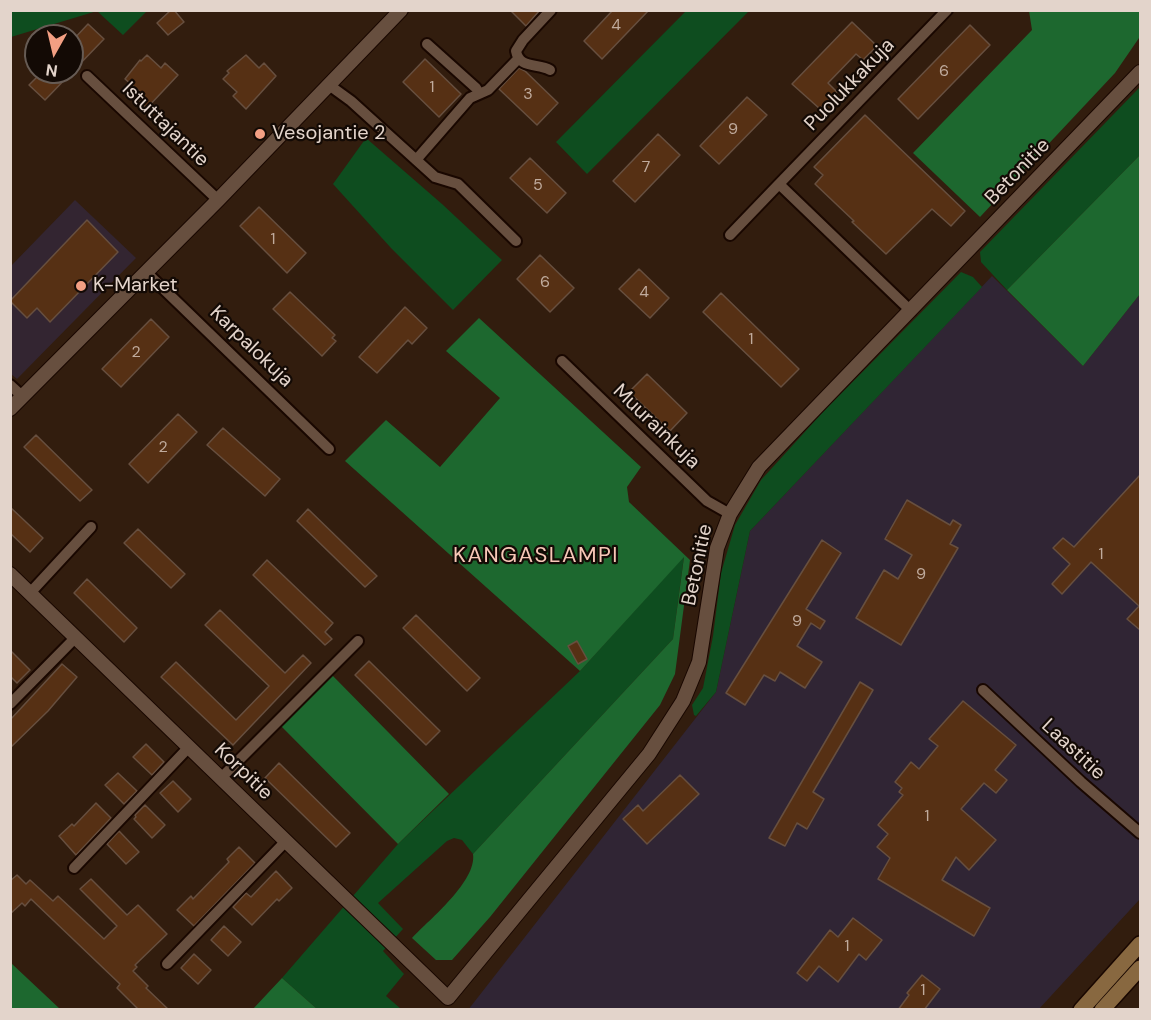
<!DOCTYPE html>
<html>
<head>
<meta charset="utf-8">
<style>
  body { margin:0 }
  #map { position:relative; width:1151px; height:1020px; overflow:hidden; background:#321d0e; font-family:"DM Sans",sans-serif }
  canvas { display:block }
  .frame { position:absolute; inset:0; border:12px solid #e3d4cb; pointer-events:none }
  .north { position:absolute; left:24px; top:24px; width:60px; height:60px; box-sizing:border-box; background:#130a05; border:2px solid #665b54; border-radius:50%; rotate:188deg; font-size:16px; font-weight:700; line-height:24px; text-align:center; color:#e3d4cb }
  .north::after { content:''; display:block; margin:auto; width:21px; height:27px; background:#f39f83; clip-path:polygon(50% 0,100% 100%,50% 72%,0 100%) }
</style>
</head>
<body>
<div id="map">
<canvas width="1151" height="1020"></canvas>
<div class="frame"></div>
<div class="north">N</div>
</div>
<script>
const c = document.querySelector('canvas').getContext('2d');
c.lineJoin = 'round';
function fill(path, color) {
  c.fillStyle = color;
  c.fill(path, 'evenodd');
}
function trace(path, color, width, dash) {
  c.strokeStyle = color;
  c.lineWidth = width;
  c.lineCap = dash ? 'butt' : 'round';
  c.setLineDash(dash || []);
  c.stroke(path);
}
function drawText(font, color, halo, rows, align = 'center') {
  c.font = font + ' "DM Sans",sans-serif';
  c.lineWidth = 4.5;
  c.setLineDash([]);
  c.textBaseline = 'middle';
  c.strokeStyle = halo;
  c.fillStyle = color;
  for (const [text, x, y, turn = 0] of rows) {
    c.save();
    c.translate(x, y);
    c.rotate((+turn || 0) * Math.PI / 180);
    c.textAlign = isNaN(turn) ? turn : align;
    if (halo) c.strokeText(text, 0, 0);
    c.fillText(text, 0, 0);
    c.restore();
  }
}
fill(new Path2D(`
  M75,200L136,258L17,379L11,374L10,267Z`), '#332531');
fill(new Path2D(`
  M992,276L1083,366L1140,294V899L1039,1009L468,1010L716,692L750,531Z`), '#302534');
fill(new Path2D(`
  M11,10H147V11L123,35L97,11L11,37Z
  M686,11H749L587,174L556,142Z
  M1140,87V155L1007,290L981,262L980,252Z
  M366,138L442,204L502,260L453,310L391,248L333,184Z
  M961,272L973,277L982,287L750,531L716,692L696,716L694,715L692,705L703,688L713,636L721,573L735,525L761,480L823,412Z
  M684,556L673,639L473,854L462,840L454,838L447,841L378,903L403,929L383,951L404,974L386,996L401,1009H317L282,978L398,844L580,671Z`), '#0e4d1f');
fill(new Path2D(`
  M1029,11H1140L1139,38L1115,73L980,217L913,153L1032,30Z
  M1140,155V294L1083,366L1007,290Z
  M479,318L641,467L627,487L629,502L690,560L675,674L660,705L490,917L452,960H436L412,938C430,919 477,881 473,854L673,639L684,557L580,671L345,461L386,420L440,467L500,398L446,351Z
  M332,675L449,794L398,844L281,726Z
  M11,963L60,1009H11Z
  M282,978L317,1009H253Z`), '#1d682f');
const building = new Path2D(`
  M171,10H174L184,22L168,35L157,23Z
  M510,10H540L526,26Z
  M613,10H649L602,59L584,41Z
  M852,22L877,46L863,60L856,54L828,83L837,92L820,109L792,84Z
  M88,24L104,39L45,100L29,85L42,72H72V41Z
  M970,25L990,45L918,119L898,99Z
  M147,55L161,68L165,63L178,75L147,108L134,96L139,91L125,79L140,60L141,61Z
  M246,55L259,68L264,63L276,76L246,109L233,96L237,92L223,79L229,73L227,71Z
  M425,59L461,94L439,117L403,82Z
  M519,68L525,71L558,103L537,125L499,89Z
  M747,97L767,115L719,164L700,146Z
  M865,115L965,211L951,226L932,209L886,254L852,222L854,221L815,184L823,175L814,167Z
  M658,134L680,155L635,202L613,181Z
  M530,158L566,193L547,213L510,178Z
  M259,207L306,253L287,273L240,226Z
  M87,220L118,252L50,322L37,308L27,318L10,301Z
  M540,255L574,288L550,312L517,279Z
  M639,269L669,298L650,318L619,289Z
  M290,292L335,335L332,338L336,341L322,356L273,309Z
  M721,293L799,369L781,387L703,312Z
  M405,307L427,328L412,344L408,340L377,373L359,357Z
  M151,319L169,337L121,387L102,369Z
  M647,374L687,413L670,431L629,392Z
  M178,414L197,432L148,483L129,464Z
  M223,428L280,479L265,496L207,445Z
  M36,435L92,490L80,501L24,447Z
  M1140,475V630L1127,619L1139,606L1091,562L1062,594L1052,584L1070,564L1053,548L1063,538L1074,547Z
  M907,500L950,525L953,520L961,525L950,544L958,548L901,645L856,618L884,570L898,579L912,555L885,539Z
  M10,507L43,538L30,552L10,533Z
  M308,509L377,576L365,587L297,521Z
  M138,529L185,574L171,588L124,543Z
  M822,540L841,553L806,609L825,621L820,629L811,623L797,646L822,662L805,688L780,672L775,681L764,675L745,705L726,693Z
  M267,560L333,623L325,632L332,639L325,645L253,575Z
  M87,579L137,628L124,642L74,593Z
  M220,610L285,673L303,655L311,663L233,745L161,677L176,662L236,720L269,686L205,625Z
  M416,615L480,678L467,691L403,628Z
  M577,641L587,659L578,664L568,646Z
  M10,650L30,670L17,683L10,676Z
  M369,661L440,731L426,745L355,675Z
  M62,664L77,677L48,711L10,748V720Z
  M860,682L873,690L813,792L824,799L807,829L797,823L785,846L769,838Z
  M963,701L1016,745L995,770L1007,780L996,793L984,783L961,809L996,840L969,870L956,857L942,880L990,908L974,936L878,879L890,858L877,847L888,834L878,825L903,795L899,792L902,788L895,782L911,762L919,769L938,746L929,739Z
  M146,744L164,762L152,775L133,757Z
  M279,763L350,833L336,847L265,778Z
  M118,773L137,791L124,804L105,785Z
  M680,775L699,794L647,844L623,819L638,805L643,811Z
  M173,781L191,799L178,812L160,793Z
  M96,803L111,818L76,855L59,836L72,824L74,826Z
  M145,805L165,825L152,838L134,819L136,817L135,815Z
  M119,831L139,852L126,864L107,844Z
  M239,847L255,863L194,926L177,910L191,896L193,899L229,862L227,859Z
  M276,871L292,888L279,901L277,899L252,925L233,907L246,893L251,897Z
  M17,875L26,884L30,880L53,901L58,896L104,939L117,926L80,889L91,879L127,915L138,905L167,934L135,965L137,967L133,971L148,986L146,988L169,1010H139L117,988L120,984L31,899L25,906L22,903L10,914V881Z
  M853,918L882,940L866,960L859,954L838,982L819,966L807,981L797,973L830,930L838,937Z
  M224,926L241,942L228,956L211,940Z
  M194,954L211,970L198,984L181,968Z
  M922,975L940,989L924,1010H898L909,995L907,993Z`);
fill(building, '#563014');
trace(building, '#674f3f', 1.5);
const minor = new Path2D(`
  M427,44L476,88L479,93
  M550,70C538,63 519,69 516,51L523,40L551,10
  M87,76L218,200
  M329,85L351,101L435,177L458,184L516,241
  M416,160L470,98L488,90L518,59
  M730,235L779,184
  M147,273L329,449
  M911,311L779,184L947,10
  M562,361L707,501L730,514
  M10,385L22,396
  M30,593L91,527
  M983,690L1081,782L1140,833
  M10,704L76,637
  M221,778L358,641
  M74,868L189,747
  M167,964L286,841`);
const tertiary = new Path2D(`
  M10,409L218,200L401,10
  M10,574L448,998L649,754L683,701L699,662L717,548L730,514L759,467L1140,72`);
const secondary = new Path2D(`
  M1081,1010L1140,944
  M1102,1010L1140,968`);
trace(minor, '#190700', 14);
trace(tertiary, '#190700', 16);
trace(secondary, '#190700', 18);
trace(minor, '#674f3f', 10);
trace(tertiary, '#674f3f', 14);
trace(secondary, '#886840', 15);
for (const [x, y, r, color] of [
  [260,134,6,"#f39f83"],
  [81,286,6,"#f39f83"]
]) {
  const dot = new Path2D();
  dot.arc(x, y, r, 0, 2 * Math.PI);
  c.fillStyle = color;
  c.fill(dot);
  trace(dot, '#130a05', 2);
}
drawText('16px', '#c0ab9d', null, [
  ["4",616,26],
  ["6",944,72],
  ["1",432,88],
  ["3",528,95],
  ["9",733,130],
  ["7",646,168],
  ["5",538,186],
  ["1",273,240],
  ["6",545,283],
  ["4",644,293],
  ["1",751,340],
  ["2",136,353],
  ["2",163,448],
  ["1",1101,555],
  ["9",921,575],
  ["9",797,622],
  ["1",927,817],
  ["1",847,947],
  ["1",923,991]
]);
drawText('20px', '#e3d4cb', '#130a05', [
  ["Puolukkakuja",850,85,-46],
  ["Istuttajantie",165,125,44],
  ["Betonitie",1018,172,-46],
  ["Karpalokuja",251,347,44],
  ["Muurainkuja",656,427,44],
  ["Betonitie",698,565,-78],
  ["Laastitie",1073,750,43],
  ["Korpitie",243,772,44]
]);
drawText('20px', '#e3d4cb', '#130a05', [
  ["Vesojantie 2",272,134],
  ["K-Market",93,286]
], 'left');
c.letterSpacing = '1.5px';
drawText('22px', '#f7c7b7', '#130a05', [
  ["KANGASLAMPI",536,556]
]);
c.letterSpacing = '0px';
</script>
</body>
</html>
